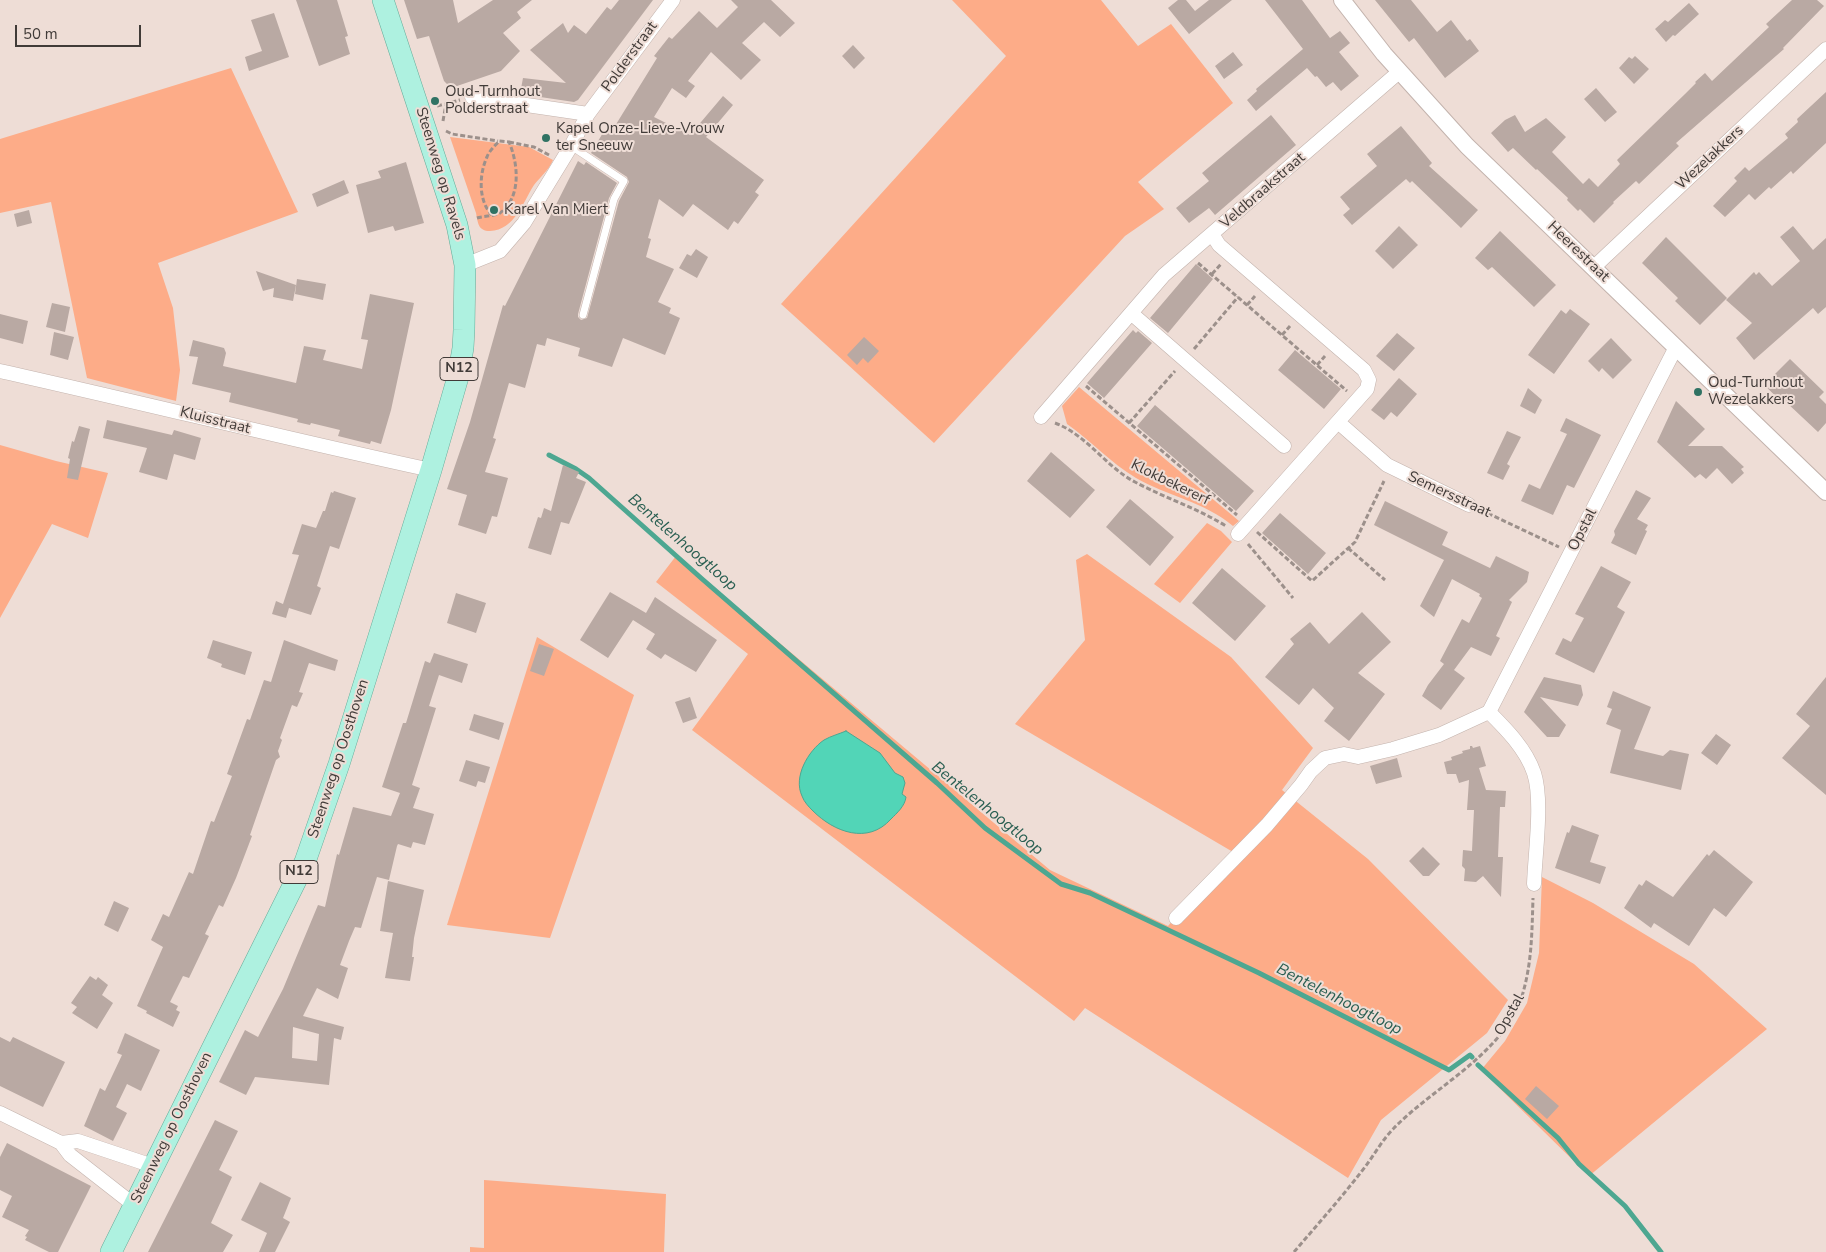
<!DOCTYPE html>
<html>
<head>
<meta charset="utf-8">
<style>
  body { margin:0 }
  #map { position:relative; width:1826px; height:1252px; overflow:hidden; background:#eeddd6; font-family:"Nunito Sans",sans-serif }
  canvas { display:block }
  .scale { position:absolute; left:15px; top:25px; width:126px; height:22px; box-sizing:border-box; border:2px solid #413b38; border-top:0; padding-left:6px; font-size:15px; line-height:18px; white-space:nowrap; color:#413b38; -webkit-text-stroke:4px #eeddd6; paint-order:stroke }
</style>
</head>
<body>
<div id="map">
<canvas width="1826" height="1252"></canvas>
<div class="scale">50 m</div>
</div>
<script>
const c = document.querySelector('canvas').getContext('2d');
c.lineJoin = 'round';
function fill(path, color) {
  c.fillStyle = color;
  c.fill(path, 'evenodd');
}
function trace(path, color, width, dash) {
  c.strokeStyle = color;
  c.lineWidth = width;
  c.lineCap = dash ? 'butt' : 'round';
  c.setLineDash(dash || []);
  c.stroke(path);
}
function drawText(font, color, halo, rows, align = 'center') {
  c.font = font + ' "Nunito Sans",sans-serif';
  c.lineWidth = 4;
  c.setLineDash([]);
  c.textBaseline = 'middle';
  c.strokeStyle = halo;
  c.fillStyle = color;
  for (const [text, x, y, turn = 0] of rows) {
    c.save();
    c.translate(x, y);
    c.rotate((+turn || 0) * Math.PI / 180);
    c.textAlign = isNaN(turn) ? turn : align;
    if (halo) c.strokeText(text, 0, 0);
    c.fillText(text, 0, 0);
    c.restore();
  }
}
fill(new Path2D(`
  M952,0H1101L1138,46L1171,24L1233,103L1138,182L1164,209L1125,236L934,443L781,304L1006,56Z
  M231,68L298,212L158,263L173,308L180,370L176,401L87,378L51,202L0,213V139Z
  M450,137L529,147L553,160C549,170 540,177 534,185C523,202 515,230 490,231C478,231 478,223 476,213Z
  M1079,387L1239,521L1233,526C1205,502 1167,496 1136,478C1111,463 1091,441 1067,424L1062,406Z
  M0,445L56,461L108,473L88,538L52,524L0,618Z
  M1207,523L1221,531L1232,542L1180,603L1154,584Z
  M1087,554L1231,657L1313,748L1282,790L1368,859L1508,1000L1487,1033L1381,1120L1348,1178L1085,1008L1074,1021L692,730L748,654L656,582L676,556L1050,870L1168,926L1233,852L1015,724L1085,640L1076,560Z
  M537,637L634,695L550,938L447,925Z
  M1542,877L1593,903L1694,964L1767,1029L1589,1176L1481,1070L1505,1041L1527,1003L1539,953Z
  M484,1180L666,1194L664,1252H470V1247L484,1248Z`), '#fdac88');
const water = new Path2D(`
  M846,731L880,753L895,773L903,777L905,783L902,794L906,797C905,806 897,813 891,819C868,845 834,832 813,811C809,807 804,802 802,796C793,777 808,751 824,740C831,736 839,734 846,731Z`);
fill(water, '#52d5b7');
trace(water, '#4da791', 1);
trace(new Path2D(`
  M549,455L576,469L589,478L701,578L937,783L985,828L1061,884L1090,893L1259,973L1449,1070L1470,1055L1472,1057
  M1478,1065L1558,1138L1579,1164L1625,1206L1661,1252`), '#4da791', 5);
fill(new Path2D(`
  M296,0H337L348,36L345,37L350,54L319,66Z
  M404,0H453L458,23L493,0H532L517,12L521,18L503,33L520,51L501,71L457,86L447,84L444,81L429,36L417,39Z
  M619,0H653L578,100L574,102L520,94L523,78L566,83L530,50L563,23L568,33L574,25L586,34L607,7L611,10Z
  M731,0H771L795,23L780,37L764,22L742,43L761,60L741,80L711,52L688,81L695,86L686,98L672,88L654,117L690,135L723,96L733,105L706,137L764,180L755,192L759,195L738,224L734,221L728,230L693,204L683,217L659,199L648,238L651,239L646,257L674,269L658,302L671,308L669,313L680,318L665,355L623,338L612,367L578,356L580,348L547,338L545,346L537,344L525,388L509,383L493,438L496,439L485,472L508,478L497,517L492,516L486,534L458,525L467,495L447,489L470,422L503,305L505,306L578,161L584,165L586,162L617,183L609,198L578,314V317L581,320L587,318L619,201L629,182L627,177L591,153L604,131L610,134L657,58L654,56L669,37L672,39L699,11L717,28L738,7Z
  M1178,0H1186L1195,11L1209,0H1232L1189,34L1168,8Z
  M1265,0H1302L1330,38L1340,31L1350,43L1339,52L1359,76L1341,91L1333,82L1326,87L1317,76L1315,77L1307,68L1256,111L1247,100L1257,91L1256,89L1303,49Z
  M1375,0H1411L1437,32L1451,20L1467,41L1470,39L1479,51L1445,78L1414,38L1409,42Z
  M1792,0H1817L1824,6L1783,48L1784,49L1676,143L1679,146L1639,184L1636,181L1613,202L1614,203L1594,223L1580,209L1578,211L1567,200L1568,198L1537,169L1536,170L1513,148L1508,152L1491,133L1505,120L1515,115L1525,132L1546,118L1566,137L1552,152L1583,184L1589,178L1598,187L1620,164L1617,160L1685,94L1696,83L1695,82L1705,73L1712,81L1769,27L1766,24Z
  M1689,3L1699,14L1675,36L1673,35L1666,42L1655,29L1665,20L1668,22Z
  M274,13L289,57L249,71L245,57L262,51L251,20Z
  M853,45L865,58L854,69L842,56Z
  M1233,52L1243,65L1224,79L1215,66Z
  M1635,56L1649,69L1634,84L1619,68L1629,57L1632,59Z
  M1596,88L1617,112L1605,122L1584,99Z
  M1826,92V143L1793,174L1791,171L1771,189L1769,187L1755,200L1749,194L1725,217L1713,206L1737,181L1734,178L1745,167L1749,171L1788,138L1785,134L1798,122L1797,119Z
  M1271,115L1296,145L1215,215L1209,208L1189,223L1176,208L1209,181L1202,173Z
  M1401,126L1432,163L1429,166L1478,210L1461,228L1412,181L1410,183L1406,179L1352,225L1343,215L1350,209L1340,197L1377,166L1367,154Z
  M406,162L424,223L395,231L393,226L368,233L356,185L381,178L378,171Z
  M344,180L349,193L317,207L312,194Z
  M29,210L32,223L17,227L14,214Z
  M1399,226L1418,245L1393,269L1375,251Z
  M1793,226L1813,250L1826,238V307L1818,314L1813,308L1754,360L1736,338L1752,323L1726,300L1754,272L1756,275L1759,272L1772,286L1800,261L1780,237Z
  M1500,231L1556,285L1534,307L1492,267L1488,270L1475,258Z
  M1666,237L1727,298L1700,325L1675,301L1678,298L1642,263Z
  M696,249L708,257L697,278L679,268L687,254L691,256Z
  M1196,264L1213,279L1168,333L1150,318Z
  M256,271L296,285L293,301L273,297L274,288L263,291Z
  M297,279L326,284L323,300L295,294Z
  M370,294L414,303L391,410L381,444L371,441L370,444L338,436L340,430L311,423L310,425L297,422L298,419L229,402L231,393L192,384L198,357L189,356L193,340L224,348L226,353L223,366L296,383L304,346L326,350L323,360L362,369L368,340L361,339Z
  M52,303L70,307L65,332L46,327Z
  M1570,309L1590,324L1554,374L1528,355L1561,310L1566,314Z
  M0,314L28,321L23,344L0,338Z
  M1133,330L1136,333L1138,331L1152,343L1104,398L1087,383Z
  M54,332L74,337L68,360L50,355Z
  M1397,333L1415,348L1394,371L1376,356Z
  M864,337L879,351L868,363L863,358L857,365L847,355Z
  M1611,338L1632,360L1613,379L1602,368L1599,372L1588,361Z
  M1295,350L1341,389L1324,409L1278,370Z
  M1790,359L1824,392L1819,397L1826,404V423L1818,432L1786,402L1784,404L1764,385Z
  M1399,378L1417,394L1397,417L1391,412L1384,420L1371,410Z
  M1528,388L1542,400L1535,414L1520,406Z
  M1676,401L1705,429L1688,446H1722L1744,467L1741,469L1744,473L1732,484L1717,468L1706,479L1700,474L1695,478L1657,442Z
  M1155,405L1254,491L1236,511L1137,426Z
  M1566,418L1601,435L1574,488L1567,485L1553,515L1521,501L1529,484L1540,489L1567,434L1560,431Z
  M107,420L172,435L174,430L201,438L195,460L174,454L167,480L139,472L147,448L103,438Z
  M79,426L90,429L78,480L67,478L70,459L68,458L72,441L74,442Z
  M1507,431L1521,437L1507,464L1510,466L1503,480L1487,473Z
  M1051,452L1095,490L1070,518L1027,481Z
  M563,465L579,472L576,478L586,482L569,524L561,522L551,555L528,548L538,517L541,518L544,508L551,511Z
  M1636,490L1651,498L1637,519L1648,525L1645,530L1647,531L1636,555L1611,543L1615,535L1614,531Z
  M334,491L356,498L339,549L330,546L317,586L321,588L311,615L289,608L286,618L272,614L276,601L283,604L299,555L292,554L302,524L316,528L323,511H325L331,492L333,493Z
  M1130,499L1174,537L1150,566L1106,527Z
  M1385,501L1448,532L1442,545L1490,568L1496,556L1529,572L1527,582L1509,600L1512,602L1496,636L1500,638L1491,656L1471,647L1454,670L1465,678L1441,710L1422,696L1428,685L1444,664L1440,661L1462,619L1469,623L1482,598L1479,596L1480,594L1452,579L1434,617L1420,606L1444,560L1374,525Z
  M1280,513L1326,553L1308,574L1262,533Z
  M1601,566L1631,582L1617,607L1625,612L1594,673L1555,654L1563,638L1571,642L1584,618L1575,614Z
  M1222,568L1266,606L1235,641L1192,603Z
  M610,592L646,613L655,597L717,640L696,672L665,654L661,659L646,649L655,634L633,620L608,658L580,640Z
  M456,593L486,603L476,633L447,623Z
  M1362,612L1391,642L1358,673L1385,694L1349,741L1324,721L1334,708L1313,688L1299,705L1265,677L1294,644L1290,639L1310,622L1329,644Z
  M213,640L252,652L245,675L221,667L222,664L207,658Z
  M284,640L338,660L335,671L309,663L299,692L303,693L297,707L292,705L280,738L282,740L278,751L280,757L276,760L250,835L252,836L236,878L223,907L219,905L205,934L209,936L189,978L183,976L170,1002L178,1006L176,1010L180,1012L173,1027L146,1013L147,1011L137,1006L163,947L151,940L163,914L169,917L189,872L193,874L211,821L214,822L232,776L227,774L247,719L250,720L264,680L271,682Z
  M539,644L554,649L544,676L530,671Z
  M434,653L468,664L462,683L439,675L429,706L436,708L412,785L420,788L413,808L434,814L425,845L413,842L411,848L398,844L397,846L389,880L377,877L361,928L355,927L349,941L340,965L348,968L338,999L317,988L303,1016L344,1027L341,1040L334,1038L329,1085L255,1077L246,1095L219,1082L245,1030L258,1037L283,989L318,905L325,907L337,854L339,855L353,807L391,816L400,793L382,787L403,723H406L425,661L430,663ZM293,1027L319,1034L317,1061L292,1058Z
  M1544,677L1581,685L1583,695L1578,706L1540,697L1566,725L1559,737H1547L1524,712Z
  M1826,677V795L1782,758L1810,726L1796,714Z
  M1613,691L1651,707L1634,749L1663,756L1670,750L1689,754L1681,790L1610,773L1621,730L1606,724L1612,709L1607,707Z
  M690,697L697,718L683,723L675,702Z
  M474,714L504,723L499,740L469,730Z
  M1716,734L1731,745L1717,765L1701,753Z
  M1470,746H1472L1473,748L1480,746L1486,766L1479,768L1486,790L1506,791L1505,807H1500L1498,857H1503L1501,897L1483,876L1476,882L1464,881L1465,869L1462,866L1463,850L1472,851L1474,810H1467L1469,780L1459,783L1456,774H1447L1444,762L1452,760L1451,757L1463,753L1462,751L1470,749Z
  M1397,758L1402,777L1376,784L1370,766Z
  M466,760L490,767L485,783L478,781L476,787L459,781Z
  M1572,825L1599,835L1590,862L1606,867L1600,884L1555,868L1567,832L1569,833Z
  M1423,847L1440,864L1429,876H1423L1409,861Z
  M1714,850L1753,882L1726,917L1714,908L1689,946L1654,923L1651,928L1624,908L1639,884L1642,886L1646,880L1673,897L1707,854L1709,856Z
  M388,881L424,890L414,938L412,957H414L410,981L385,978L393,933L380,931Z
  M114,901L129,908L118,932L104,925Z
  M90,976L96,980L98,977L108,985L102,995L113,1003L97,1029L72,1013L77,1007L71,1003Z
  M125,1033L160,1050L141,1091L127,1084L116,1107L127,1113L113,1141L84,1126L100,1088L105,1091L122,1055L117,1053Z
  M0,1037L10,1042L13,1037L65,1062L43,1107L0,1086Z
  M1536,1086L1559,1106L1547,1119L1525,1099Z
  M215,1120L238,1131L219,1170L232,1177L211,1223L233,1235L223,1252H148Z
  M7,1143L91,1186L58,1252H49L25,1240L27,1237L25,1236L29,1230L2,1217L12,1196L0,1190V1157Z
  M260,1182L291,1198L283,1218L290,1222L275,1252H259L267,1233L241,1220Z`), '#b9a9a3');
const service = new Path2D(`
  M571,146L624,181L614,199L583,315`);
const minor = new Path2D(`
  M472,97L588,114
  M1212,234L1219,245L1364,370L1369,380L1367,389L1238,534
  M465,265L500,251L524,223L571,146L588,114L673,0
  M1594,267L1826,49
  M1131,313L1284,446
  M0,371C144,403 287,439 431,470
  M1041,417L1164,275L1399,72
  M1338,422L1387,465L1469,505
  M1534,884C1535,854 1543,800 1534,773C1526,749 1506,729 1489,712L1676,347
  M1176,918L1267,825L1301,785L1311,771L1325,758L1344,754L1358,757L1393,749L1439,735L1489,712
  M0,1113L61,1143L70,1155L134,1205
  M61,1143L78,1141L153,1166`);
const tertiary = new Path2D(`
  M1342,0L1384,54L1467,146L1826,492`);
const primary = new Path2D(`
  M111,1252L305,862L339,764L431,470L458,377L463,348L464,330L465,265L457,225L383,0`);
trace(service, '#c3b3ad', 8);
trace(minor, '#c3b3ad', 15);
trace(tertiary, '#c3b3ad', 18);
trace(primary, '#65ab98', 22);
trace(new Path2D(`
  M437,106L460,100
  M443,121L446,104
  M446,131L452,134L498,141
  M509,142L534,147L549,155
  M477,218C483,216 496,216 500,213C522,197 518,163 509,142L499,141C495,146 489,151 487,157C479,174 478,201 492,215
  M1198,263L1347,391
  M1212,274L1221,264
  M1247,305L1255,296
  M1282,335L1290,326
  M1194,349L1238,297
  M1317,365L1325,356
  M1086,386L1237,515
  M1055,423C1087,435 1106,467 1135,482C1165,498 1197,508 1226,526
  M1129,423L1175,371
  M1481,510L1559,547
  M1257,532L1312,581L1355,542L1384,481
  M1248,544L1293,598
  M1348,548L1385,580
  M1294,1252C1318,1224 1342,1197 1365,1167C1374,1155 1383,1139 1394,1128C1436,1085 1509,1051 1524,989C1532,959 1532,929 1533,898`), '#9c908b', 3, [5, 2.5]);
trace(service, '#fff', 7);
trace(minor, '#fff', 14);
trace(tertiary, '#fff', 16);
trace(primary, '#aef1e0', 21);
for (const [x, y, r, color] of [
  [435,101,5,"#307263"],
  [546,138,5,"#307263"],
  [494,210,5,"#307263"],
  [1698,392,5,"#307263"]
]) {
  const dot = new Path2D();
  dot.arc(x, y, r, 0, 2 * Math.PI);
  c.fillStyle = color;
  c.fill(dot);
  trace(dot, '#eeddd6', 2);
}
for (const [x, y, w] of [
  [459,369,38],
  [299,872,38]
]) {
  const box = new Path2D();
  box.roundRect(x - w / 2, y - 11.5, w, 23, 4);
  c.fillStyle = '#eeddd6';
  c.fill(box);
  trace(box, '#413b38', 1);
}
drawText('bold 14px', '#413b38', null, [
  ["N12",459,369],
  ["N12",299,872]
]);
drawText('15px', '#413b38', '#eeddd6', [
  ["Polderstraat",630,57,-54],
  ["Wezelakkers",1710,158,-43],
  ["Steenweg op Ravels",440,174,73],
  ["Veldbraakstraat",1263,191,-41],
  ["Heerestraat",1578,252,44],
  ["Kluisstraat",215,421,14],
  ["Klokbekererf",1170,483,26],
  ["Semersstraat",1449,495,25],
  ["Opstal",1583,530,-63],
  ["Steenweg op Oosthoven",339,759,-72],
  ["Opstal",1510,1015,-61],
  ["Steenweg op Oosthoven",172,1128,-64]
]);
drawText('15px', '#413b38', '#eeddd6', [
  ["Oud-Turnhout",445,92],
  ["Polderstraat",445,109],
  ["Kapel Onze-Lieve-Vrouw",556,129],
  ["ter Sneeuw",556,146],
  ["Karel Van Miert",504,210],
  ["Oud-Turnhout",1708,383],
  ["Wezelakkers",1708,400]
], 'left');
drawText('italic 16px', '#2a5f52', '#eeddd6', [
  ["Bentelenhoogtloop",682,543,41],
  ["Bentelenhoogtloop",987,809,39],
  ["Bentelenhoogtloop",1339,1000,27]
]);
</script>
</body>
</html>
